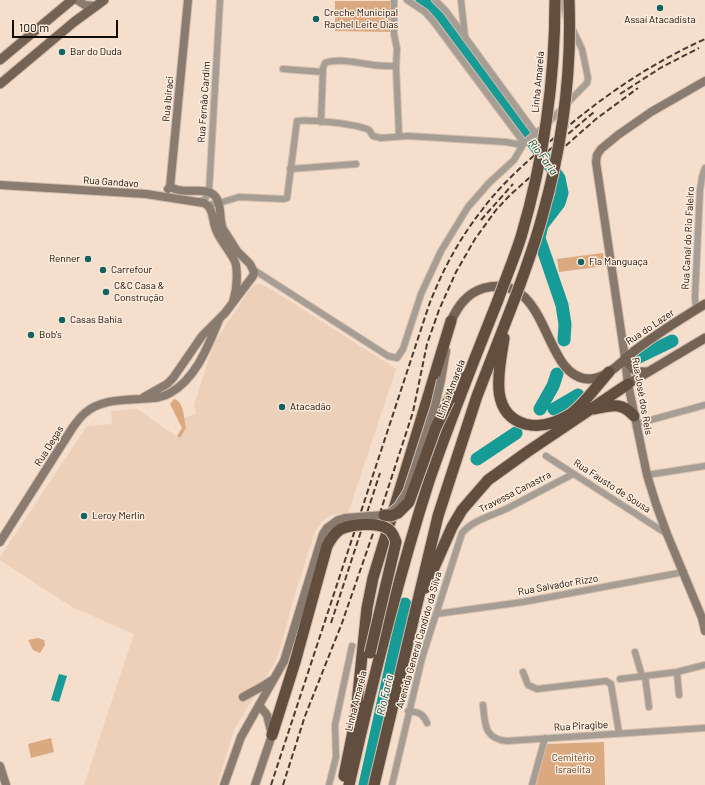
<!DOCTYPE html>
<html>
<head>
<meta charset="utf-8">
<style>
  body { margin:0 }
  #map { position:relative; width:705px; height:785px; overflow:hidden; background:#f5decb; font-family:Barlow,sans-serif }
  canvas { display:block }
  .scale { position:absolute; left:12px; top:20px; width:106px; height:18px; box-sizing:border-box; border:2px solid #130b06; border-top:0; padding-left:5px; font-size:12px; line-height:14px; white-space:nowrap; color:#130b06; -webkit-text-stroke:3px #feecdd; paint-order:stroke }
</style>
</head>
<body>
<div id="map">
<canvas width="705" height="785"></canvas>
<div class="scale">100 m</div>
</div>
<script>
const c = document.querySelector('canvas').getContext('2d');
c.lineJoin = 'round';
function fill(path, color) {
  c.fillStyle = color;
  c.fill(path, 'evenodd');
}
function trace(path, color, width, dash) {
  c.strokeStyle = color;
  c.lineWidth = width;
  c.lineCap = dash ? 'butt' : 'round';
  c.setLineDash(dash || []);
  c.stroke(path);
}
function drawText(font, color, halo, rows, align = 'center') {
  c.font = font + ' Barlow,sans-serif';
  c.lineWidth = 3;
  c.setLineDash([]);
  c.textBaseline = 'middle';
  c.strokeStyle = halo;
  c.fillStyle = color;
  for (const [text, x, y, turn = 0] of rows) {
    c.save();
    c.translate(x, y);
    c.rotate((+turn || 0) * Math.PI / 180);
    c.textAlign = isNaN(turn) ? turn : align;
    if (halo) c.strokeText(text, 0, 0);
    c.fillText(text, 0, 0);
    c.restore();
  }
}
fill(new Path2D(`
  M256,284H263L396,369L348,513L331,515L322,521L315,532L294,597L280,650L274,664L235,728L217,785H84L134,634L72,607L0,560V557L87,426L112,424L111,411L137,409L179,438L186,428L184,418L196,414L194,405L214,343L250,289Z`), '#edd0b9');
fill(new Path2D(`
  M335,1H390V32L335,31Z
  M603,253L605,266L559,272L557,259Z
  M174,399C184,401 184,419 186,428L180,438L177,436L182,428L170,404Z
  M38,638L44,640L45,645L40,653L33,650L28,640Z
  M51,738L54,752L31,758L28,744Z
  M604,742L605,785H536L547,744Z`), '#dba980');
fill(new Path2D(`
  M59,674L67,676L59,702L51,700Z`), '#169b96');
trace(new Path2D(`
  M422,0L431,6L442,18L559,178L562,193L559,203L542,225L539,238L562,305L565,324L564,340
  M639,357L672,341
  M540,409L553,386L557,374
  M554,409L578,395
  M477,459L516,433
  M365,785L405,604`), '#169b96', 13);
const street = new Path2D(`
  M394,0V34L397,49L396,66L399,136
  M407,0L425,12L433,21L524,143
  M435,0L446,11L536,134
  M461,0L465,37
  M563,0L566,16
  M283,69L323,72
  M321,122L323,68L325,63C337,58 360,63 373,65C381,66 389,66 396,66
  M290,169L356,164
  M201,201L205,199L209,192L220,0
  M208,205L219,203L239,197L284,199L287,198L297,121C309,119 358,124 369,130L373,136L381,138L408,136L506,142L522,145
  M254,270L388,356L397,358L403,349L421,294L441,251L468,207L489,183L514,160L524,143L545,126L587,83L588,78L582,49L572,28
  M696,309L695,297L700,190L702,177L705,168
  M636,424L705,405
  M546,456L667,534
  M647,475L705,466
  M436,614L523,602L684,572
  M635,652L642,676
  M523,672L528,685L537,689L606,681L611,684L619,733
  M677,672L679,695
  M645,676L649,707
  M620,679L677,672L705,665
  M483,705C485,724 484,739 507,741L705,728
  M408,711C418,712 423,713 427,723
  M329,785L336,757L335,725L352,646
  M392,785L422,658L462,533C474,519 495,515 510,507C531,496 552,485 573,474
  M532,785L545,738`);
const secondary = new Path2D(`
  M77,0L85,5L96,6
  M705,81L651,112L618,135L601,149L597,155L596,162L625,358L628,384L647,475L656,504L667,534L702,618L705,631
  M0,185L146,194L204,203C214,208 212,220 216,230C220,241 235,257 236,265C238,279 237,289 233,302
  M168,189L170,187L188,0
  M441,380L446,351
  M144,397L167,384L173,378L202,336L225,313L253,276L254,272L250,264L237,251L223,229C219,220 222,209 217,199C211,186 190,193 179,190C176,190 173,188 170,187
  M0,542L73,427C77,422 80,417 85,413C100,400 121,400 140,399C151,398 160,399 170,393C196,379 208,346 219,320
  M243,697L263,686L272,680
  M0,766L6,785
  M224,785L241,737L284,661
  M255,785L272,735L267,715L259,705`);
const primary = new Path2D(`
  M0,60L72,0
  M0,84L74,22L104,0
  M451,321C458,306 467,293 484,288C551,271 541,378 589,379C595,379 603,376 609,372C619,366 627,356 637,349C658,333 682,318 705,304
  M625,358C632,368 633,373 646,372
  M628,384L705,338`);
const highway = new Path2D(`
  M504,338C500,367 487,413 525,424C541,428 556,423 569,415C584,405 597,385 609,372
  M449,400L462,377
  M594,409C611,406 621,401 634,416
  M425,588L452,527L462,510L488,480L527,452L628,384
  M356,713L367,608L373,578L451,321
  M272,735L295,662
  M344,776L358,706
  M349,785C372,683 397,581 429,481C450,420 474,360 498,300
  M374,785L438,516L477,396L515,298`);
trace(street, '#d1bcab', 8);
trace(secondary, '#d1bcab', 10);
trace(primary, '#d1bcab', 11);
trace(highway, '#d1bcab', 13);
trace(street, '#a69d95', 6);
trace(secondary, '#897b70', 8);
trace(primary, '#746355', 9);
trace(highway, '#614e3f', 11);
trace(new Path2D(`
  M620,94L662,67L699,48
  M534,163L594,112
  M481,220L513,184
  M331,623L380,473
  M271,785L429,305C442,271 459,239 482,210C498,188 519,169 539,151C591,105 641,68 705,39
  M283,785L305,716L342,623L378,519L413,412L427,344L439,310L456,272L475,239L496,210L511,194L596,119L638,88`), '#473b33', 2, [6, 3]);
const secondaryBridge = new Path2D(`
  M284,661L323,534L327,528L338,520L345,518L384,515L391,512L398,506L407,492L435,406L441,380`);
const highwayBridge = new Path2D(`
  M515,298C525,271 535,244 542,217C562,147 572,73 569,0
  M498,300C505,280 514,259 521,237C544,159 555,82 555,0
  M384,515L391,516L398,513L409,502L436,427L449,400
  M295,662L327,546C331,539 334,533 341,529C352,524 378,522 388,529C393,532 394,537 396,542L370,653`);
trace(secondaryBridge, '#d1bcab', 10, []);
trace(highwayBridge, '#d1bcab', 13, []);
trace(secondaryBridge, '#897b70', 8);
trace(highwayBridge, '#614e3f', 11);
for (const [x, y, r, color] of [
  [660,8,4,"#146360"],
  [316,19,4,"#146360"],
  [62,52,4,"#146360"],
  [88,259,4,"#146360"],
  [581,262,4,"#146360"],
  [103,270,4,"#146360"],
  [106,292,4,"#146360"],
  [62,320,4,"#146360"],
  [31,335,4,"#146360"],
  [282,407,4,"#146360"],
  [84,516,4,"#146360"]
]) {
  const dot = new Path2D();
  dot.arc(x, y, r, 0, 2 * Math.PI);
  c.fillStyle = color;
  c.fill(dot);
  trace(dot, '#feecdd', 1.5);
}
drawText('10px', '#130b06', '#feecdd', [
  ["Creche Municipal",324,13],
  ["Rachel Leite Dias",324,25],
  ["Assaí Atacadista",660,20,"center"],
  ["Bar do Duda",70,52],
  ["Renner",80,259,"right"],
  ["Fla Manguaça",589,262],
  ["Carrefour",111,270],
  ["C&C Casa &",114,286],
  ["Construção",114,298],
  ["Casas Bahia",70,320],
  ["Bob's",39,335],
  ["Atacadão",290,407],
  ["Leroy Merlin",92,516]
], 'left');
drawText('10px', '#130b06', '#feecdd', [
  ["Linha Amarela",538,82,-85],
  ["Rua Ibiraci",168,99,-85],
  ["Rua Fernão Cardim",204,102,-86],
  ["Rua Gandavo",111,182,4],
  ["Rua Canal do Rio Faleiro",688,238,-87],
  ["Rua do Lazer",650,327,-34],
  ["Linha Amarela",451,389,-69],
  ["Rua José dos Reis",642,396,80],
  ["Rua Degas",49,446,-58],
  ["Rua Fausto de Sousa",612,486,33],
  ["Travessa Canastra",515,492,-27],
  ["Rua Salvador Rizzo",558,585,-10],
  ["Avenida General Candido da Silva",419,640,-74],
  ["Linha Amarela",356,701,-76],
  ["Rua Piragibe",581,726,-3]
]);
drawText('10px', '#5c3b1d', '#feecdd', [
  ["Cemitério",573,758],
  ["Israelita",573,770]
]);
drawText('italic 11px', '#004946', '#feecdd', [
  ["Rio Faria",543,157,54],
  ["Rio Faria",385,695,-77]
]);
</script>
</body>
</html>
